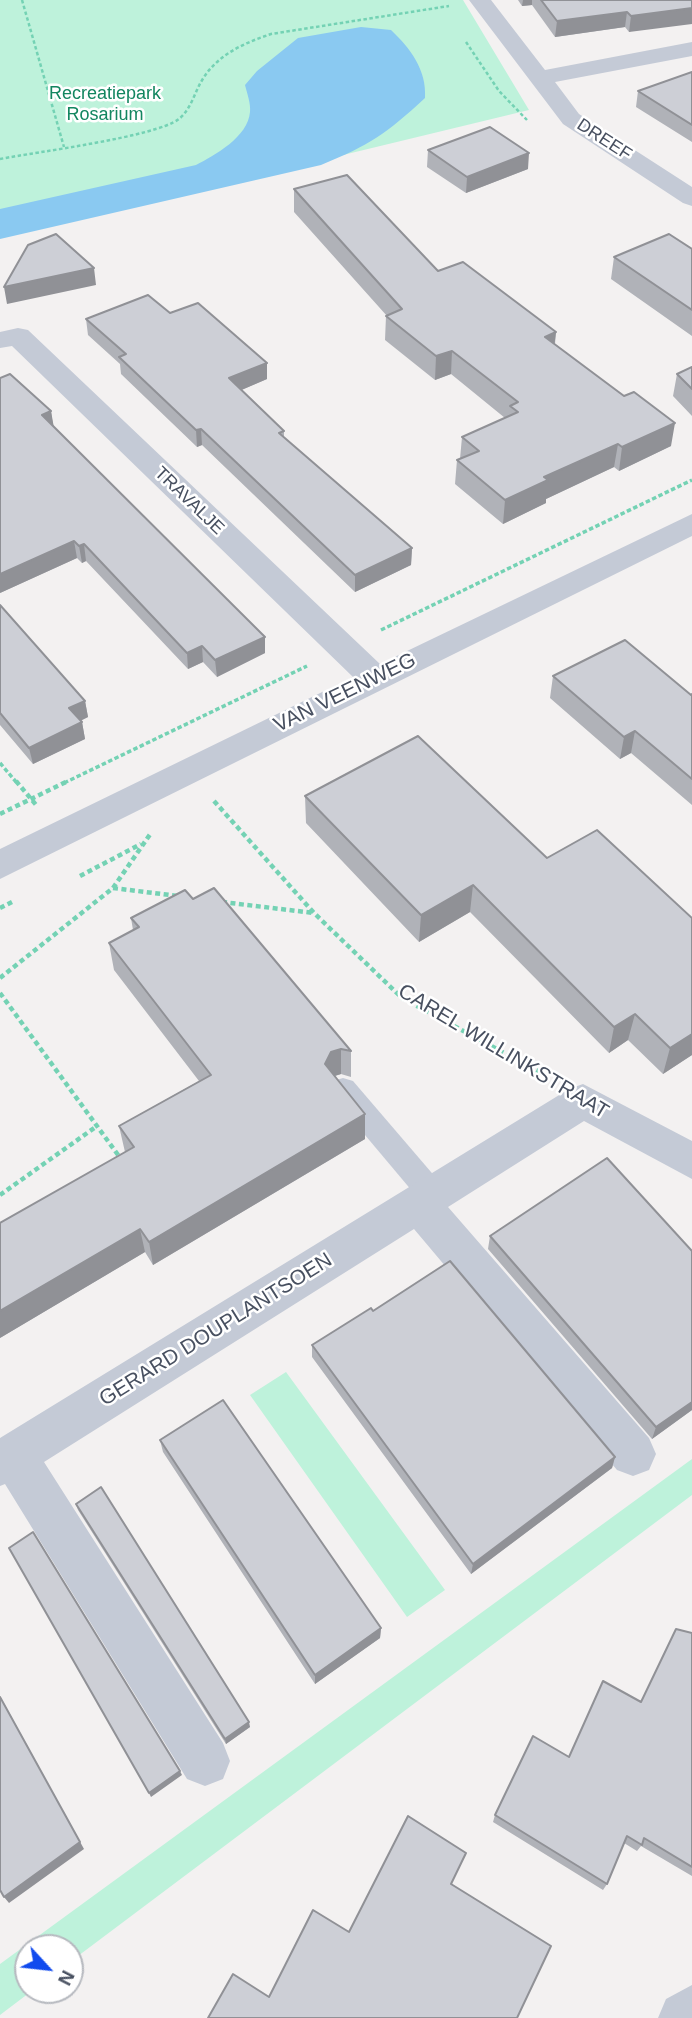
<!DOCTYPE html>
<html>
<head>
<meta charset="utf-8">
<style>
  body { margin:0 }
  #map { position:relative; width:692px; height:2018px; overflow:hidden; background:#f3f1f1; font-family:Arial,sans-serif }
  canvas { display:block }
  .north { position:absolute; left:14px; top:1934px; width:70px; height:70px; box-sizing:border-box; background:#fff; border:2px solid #b6b9bf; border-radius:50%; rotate:117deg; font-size:19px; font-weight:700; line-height:28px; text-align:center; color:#485060 }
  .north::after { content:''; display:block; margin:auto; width:24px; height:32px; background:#114bee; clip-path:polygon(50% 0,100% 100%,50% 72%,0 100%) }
</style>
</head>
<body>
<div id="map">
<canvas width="692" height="2018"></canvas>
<div class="north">N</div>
</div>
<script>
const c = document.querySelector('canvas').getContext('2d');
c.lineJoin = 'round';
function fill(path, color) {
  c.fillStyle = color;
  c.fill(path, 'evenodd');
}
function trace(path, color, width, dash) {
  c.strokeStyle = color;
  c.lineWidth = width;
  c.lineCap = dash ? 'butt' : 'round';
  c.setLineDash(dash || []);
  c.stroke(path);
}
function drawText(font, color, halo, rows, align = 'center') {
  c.font = font + ' Arial,sans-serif';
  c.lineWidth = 5;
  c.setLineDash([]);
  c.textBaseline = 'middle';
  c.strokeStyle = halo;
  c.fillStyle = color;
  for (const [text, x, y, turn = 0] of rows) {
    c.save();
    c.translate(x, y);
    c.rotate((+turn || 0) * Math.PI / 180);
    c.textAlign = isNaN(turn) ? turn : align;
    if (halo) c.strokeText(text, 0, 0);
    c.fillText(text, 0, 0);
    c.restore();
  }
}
fill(new Path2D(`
  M0,0H463L529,110L0,238Z
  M286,1372L445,1590L407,1617L250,1395Z
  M692,1459V1495L70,1962V1948H28V1990H33L0,2015V1964Z`), '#bef2db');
fill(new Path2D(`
  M361,27L391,30C410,48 427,70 425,98C386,134 370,145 321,165L0,239V209L196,165C215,155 248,137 250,112C251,104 247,93 245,85L257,71L298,38Z`), '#8ac9f1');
trace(new Path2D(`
  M22,0L64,147
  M466,42L499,91L527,120
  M0,159C36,152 155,137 179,119C191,109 194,94 201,82C216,55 244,43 271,34L449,6`), '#74d2b4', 2.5, [3.5, 2.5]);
trace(new Path2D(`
  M381,630L692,480
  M0,763L17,783
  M64,783L307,666`), '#74d2b4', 3.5, [4.5, 2.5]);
trace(new Path2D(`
  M16,781L37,806
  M214,801L314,913L402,998L547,1076
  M0,814L68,781
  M80,876L141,844
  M113,888L178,896
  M222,902L314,913
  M0,908L12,902
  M0,978L113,888L151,833
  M0,993L121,1159
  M0,1195L97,1126`), '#74d2b4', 4.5, [5, 3.5]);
fill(new Path2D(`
  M343,1078L353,1081L443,1186L447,1195L443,1204L433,1207L423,1204L333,1097L329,1089L333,1081Z`), '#c4cad6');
fill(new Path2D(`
  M469,0H491L545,70L692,42V56L555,82L579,114L692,187V206L683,203L563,124Z
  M18,328L28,330L380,664L692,514V536L0,879V849L353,677L12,346L0,348V332Z
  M583,1084L692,1141V1179L584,1121L448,1207L649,1438L656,1454L649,1470L633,1476L617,1470L414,1229L44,1462L223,1743L230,1761L223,1779L205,1786L187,1779L5,1484L0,1486V1438L569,1089Z
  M692,1985V2018H658L666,1999Z`), '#c4cad6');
fill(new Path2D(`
  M518,0H692L629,32L625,27L555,37L532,5L522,6Z
  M692,72V142L636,107L638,91Z
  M428,150L528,169L466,193L427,167Z
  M294,189L438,271L556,332L555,344L671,446L619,471L614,467L546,499V503L503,524L455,484L457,460L460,459L462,437L505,418L451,374L435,380L385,340L386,316H387L294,212Z
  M692,249V336L611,279L614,257Z
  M170,313L267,363V379L241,390L284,431V437L412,548L411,565L355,592L202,445L197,447L121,374L120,364L88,335L86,319Z
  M692,367V416L673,396L677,374Z
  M51,411L53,426L265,653L217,677L203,662L188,669L86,561L82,563L77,558L0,593Z
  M0,605L85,701L88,717L80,721L82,722L85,739L33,764L0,725Z
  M553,676L692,694V805L631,753L620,759L550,698Z
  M305,796L547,858L692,918V1055L663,1074L628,1040L609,1053L470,912L419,942L306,823Z
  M193,899L351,1051V1077L341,1074L335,1076L365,1114V1139L153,1265L145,1252L0,1338L125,1152L119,1126L199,1081L114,970L109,943L133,930L131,918Z
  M490,1236L692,1410L652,1439L488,1249Z
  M373,1311L615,1457L612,1468L471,1574L312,1357V1345Z
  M160,1440L381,1628L380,1638L315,1684L163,1452Z
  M76,1504L250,1727L226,1744L78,1510Z
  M692,1633V1876L641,1846L637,1851L624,1843L607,1884L603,1890L493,1822L495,1815L641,1702Z`), '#b0b2b8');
fill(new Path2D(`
  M523,0H532V5L522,6Z
  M692,8V24L629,32L631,16Z
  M627,12L625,27L555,37L557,21Z
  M529,153L528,169L466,193L467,177Z
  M94,268L96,285L7,304L4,287Z
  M556,332L553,356L545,337Z
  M452,351L451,374L435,380L436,356Z
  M267,363V379L230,395L229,378Z
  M51,411L54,428L42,415Z
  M675,423L671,446L619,471L622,447Z
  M201,429L202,445L197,447L196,430Z
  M618,444L614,467L546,499V503L503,524L505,500L544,477Z
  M74,541L77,558L0,593V574Z
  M84,544L86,561L82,563L79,546Z
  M412,548L411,565L355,592V575Z
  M265,637V653L217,677L215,660Z
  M202,646L203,662L188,669L187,653Z
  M85,701L88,717L72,725L69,708Z
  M82,722L85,739L33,764L29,748Z
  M635,731L631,753L620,759L624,737Z
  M473,885L470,912L419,942L421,915Z
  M635,1014L628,1040L609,1053L614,1027Z
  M692,1034V1055L663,1074L670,1048Z
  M341,1049V1074L331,1077L325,1064L331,1052Z
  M365,1114V1139L153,1265L149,1242Z
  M140,1229L145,1252L0,1338V1311Z
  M692,1402V1410L652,1439L656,1427Z
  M615,1457L612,1468L471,1574L473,1564Z
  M381,1628L380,1638L315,1684V1675Z
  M0,1696L84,1849L9,1903L4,1897Z
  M249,1722L250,1727L226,1744L225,1739Z
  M180,1771L182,1775L151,1797L149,1793Z`), '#909196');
const building = new Path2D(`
  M541,0H692V8L631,16L627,12L557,21Z
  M692,72V125L638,91Z
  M490,127L529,153L467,177L428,150Z
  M347,175L438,271L463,262L556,332L545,337L624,396L634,392L675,423L622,447L618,444L544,477L548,480L505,500L457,460L479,451L462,437L518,412L510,406L518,402L452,351L436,356L386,316L402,309L294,189Z
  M56,234L94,268L4,287L28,245Z
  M669,234L692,249V310L614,257Z
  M148,295L170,313L198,303L267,363L229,378L284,431L279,433L412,548L355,575L201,429L196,430L119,357L126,354L86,319Z
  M692,367V389L677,374Z
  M10,374L51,411L42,415L265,637L215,660L202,646L187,653L84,544L79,546L74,541L0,574V378Z
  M0,605L85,701L69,708L82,722L29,748L0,713Z
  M625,640L691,695L692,694V779L635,731L624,737L553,676Z
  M418,736L547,858L597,830L692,918V1034L670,1048L635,1014L614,1027L473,885L421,915L305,796Z
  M214,888L351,1051L341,1049L331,1052L325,1064L365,1114L149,1242L140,1229L0,1311V1223L134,1147L119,1126L211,1075L109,943L139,927L131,918L185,890L193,899Z
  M607,1158L692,1251V1402L656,1427L490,1236Z
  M450,1261L615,1457L473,1564L312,1345L371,1308L373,1311Z
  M223,1400L381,1628L315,1675L160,1440Z
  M101,1487L249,1722L225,1739L76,1504Z
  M33,1532L180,1771L149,1793L9,1548Z
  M676,1629L692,1633V1867L644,1838L642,1845L627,1836L607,1884L495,1815L533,1736L569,1757L603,1681L641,1702Z
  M0,1697L80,1842L4,1897L0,1890Z
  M408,1816L466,1853L451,1884L551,1946L517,2018H208L233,1974L269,1997L313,1910L349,1932Z`);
fill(building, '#cdcfd6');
trace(building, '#909196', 2);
drawText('18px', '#138660', '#fff', [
  ["Recreatiepark",105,94],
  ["Rosarium",105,115]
]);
drawText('18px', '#485060', '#fff', [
  ["DREEF",604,140,33],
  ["TRAVALJE",189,501,44]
]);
drawText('21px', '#485060', '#fff', [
  ["VAN VEENWEG",345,693,-26],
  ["CAREL WILLINKSTRAAT",503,1052,31],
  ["GERARD DOUPLANTSOEN",216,1330,-32]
]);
</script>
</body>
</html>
